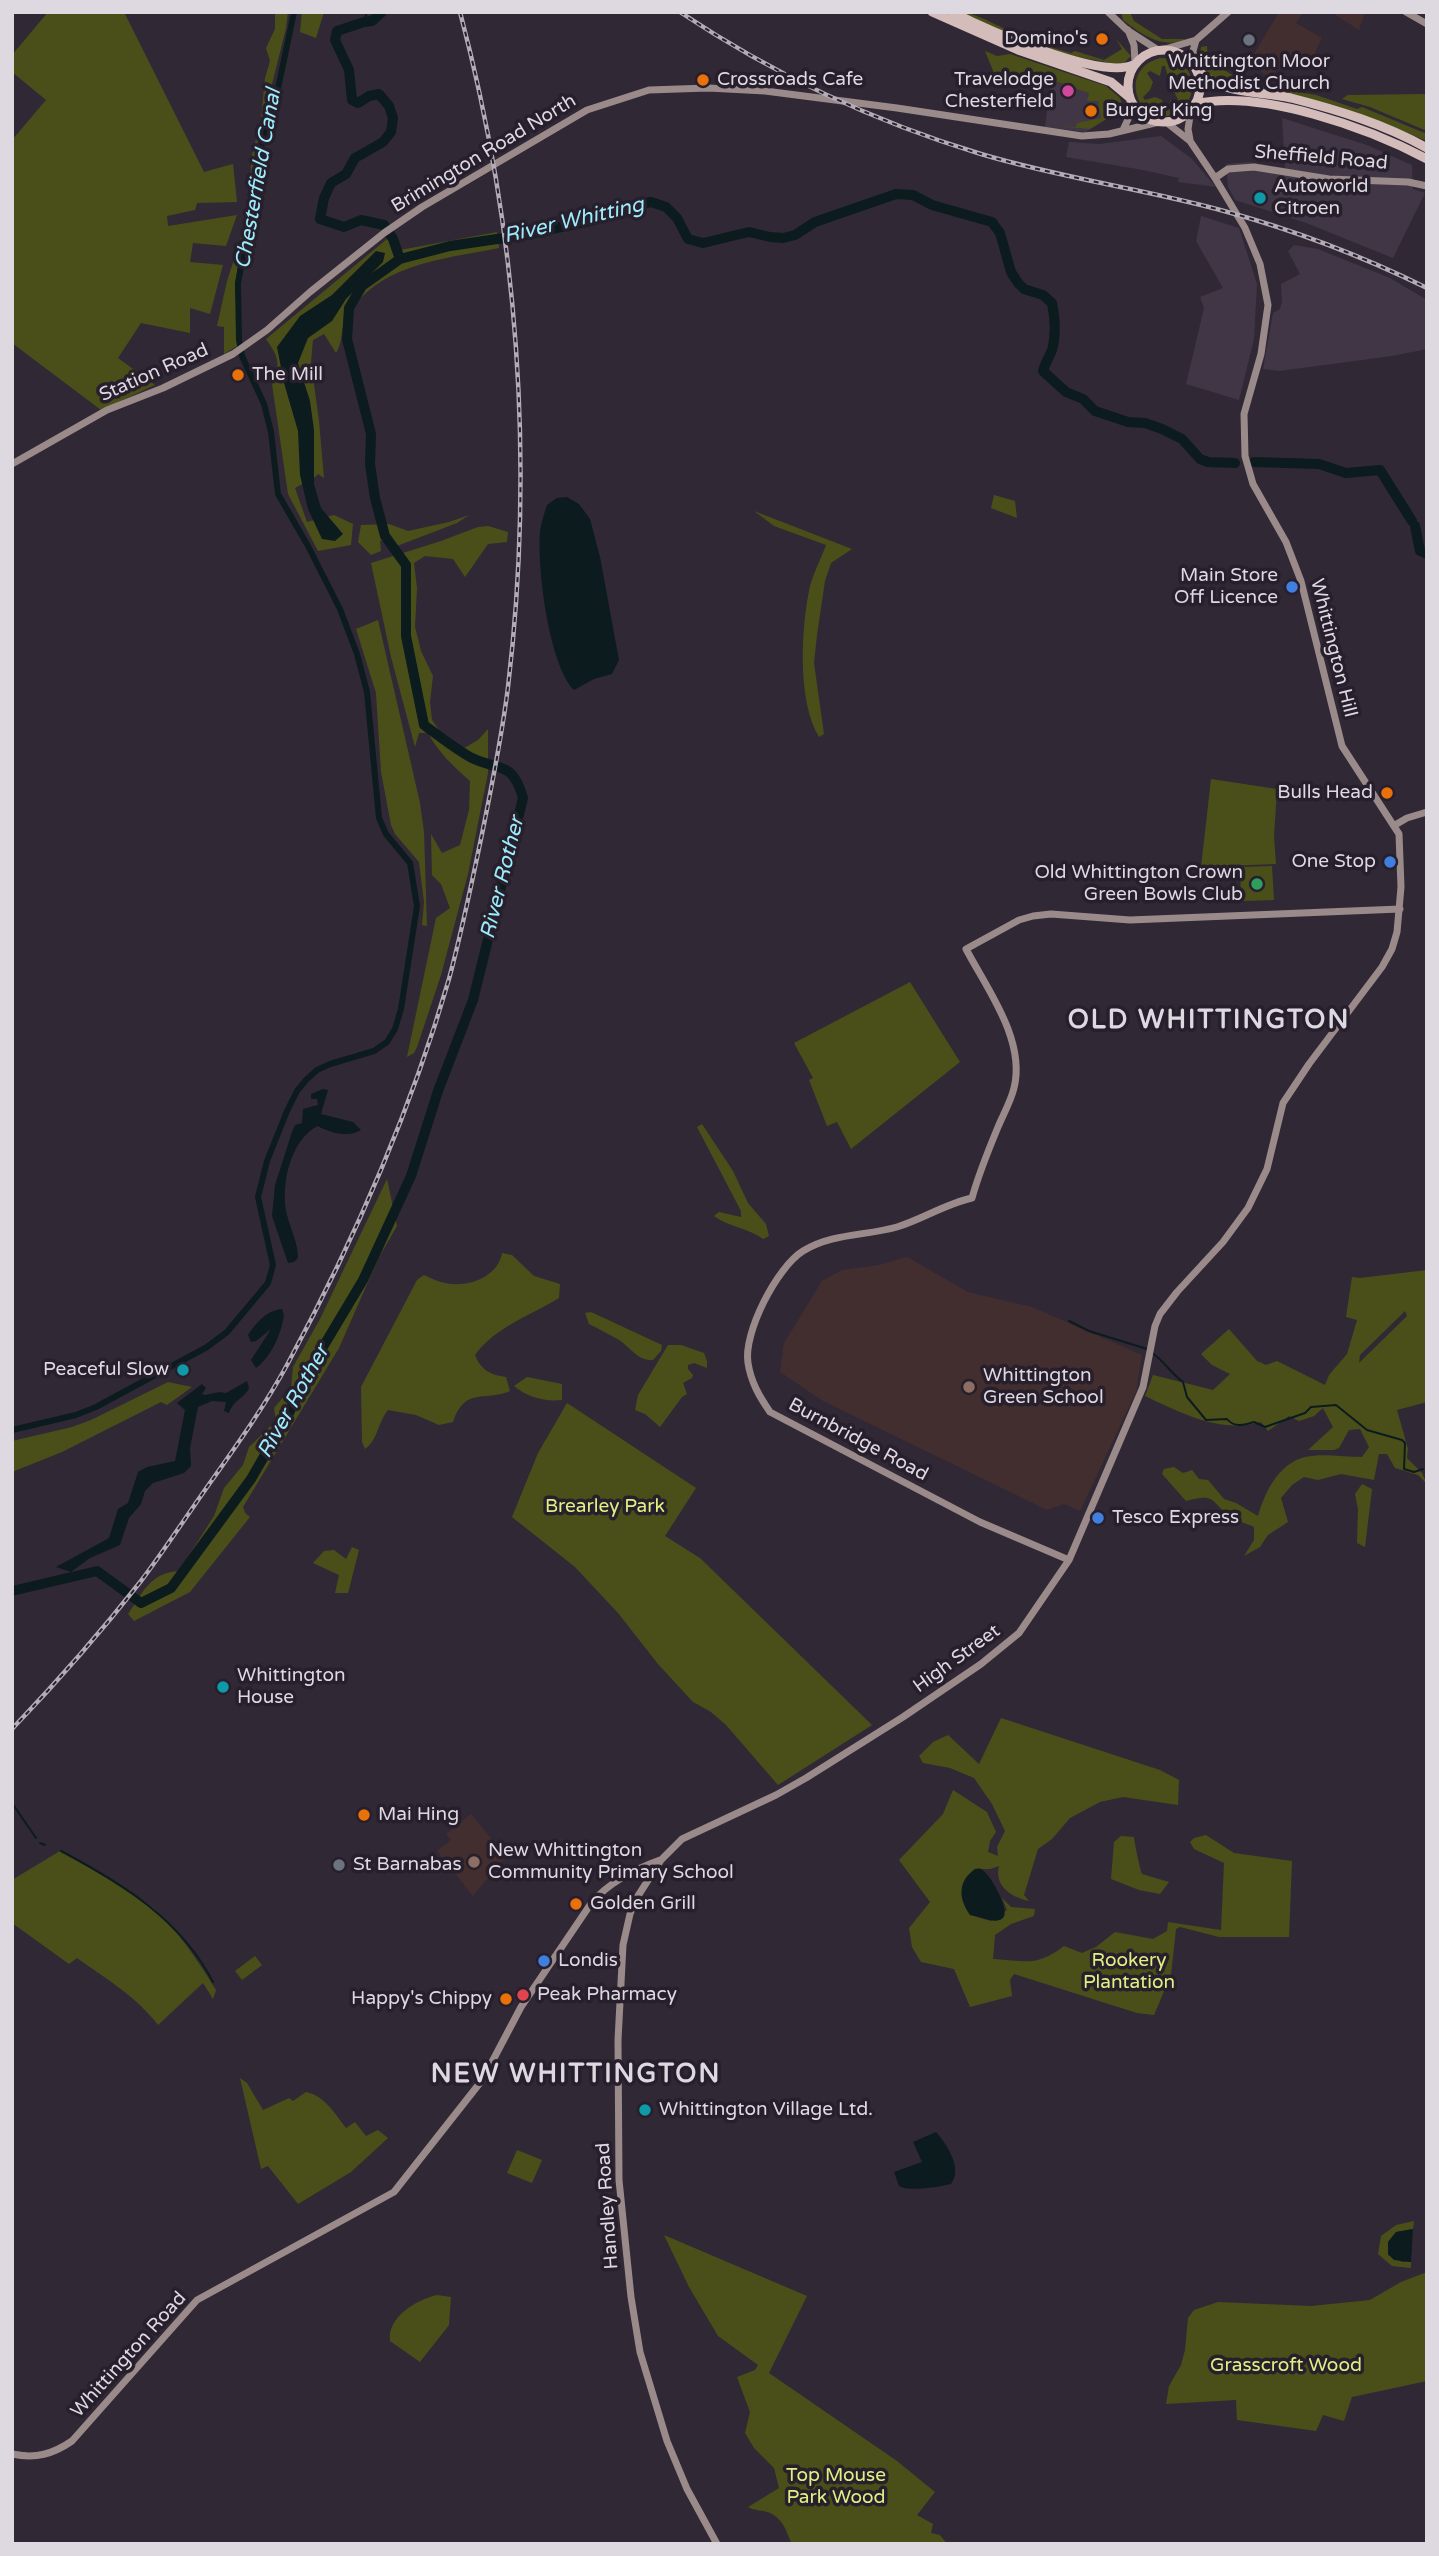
<!DOCTYPE html>
<html>
<head>
<meta charset="utf-8">
<style>
  body { margin:0 }
  #map { position:relative; width:1439px; height:2556px; overflow:hidden; background:#312836; font-family:"Varela Round",sans-serif }
  canvas { display:block }
  .frame { position:absolute; inset:0; border:14px solid #ded8e1; pointer-events:none }
</style>
</head>
<body>
<div id="map">
<canvas width="1439" height="2556"></canvas>
<div class="frame"></div>
</div>
<script>
const c = document.querySelector('canvas').getContext('2d');
c.lineJoin = 'round';
function fill(path, color) {
  c.fillStyle = color;
  c.fill(path, 'evenodd');
}
function trace(path, color, width, dash) {
  c.strokeStyle = color;
  c.lineWidth = width;
  c.lineCap = dash ? 'butt' : 'round';
  c.setLineDash(dash || []);
  c.stroke(path);
}
function drawText(font, color, halo, rows, align = 'center') {
  c.font = font + ' "Varela Round",sans-serif';
  c.lineWidth = 7;
  c.setLineDash([]);
  c.textBaseline = 'middle';
  c.strokeStyle = halo;
  c.fillStyle = color;
  for (const [text, x, y, turn = 0] of rows) {
    c.save();
    c.translate(x, y);
    c.rotate((+turn || 0) * Math.PI / 180);
    c.textAlign = isNaN(turn) ? turn : align;
    if (halo) c.strokeText(text, 0, 0);
    c.fillText(text, 0, 0);
    c.restore();
  }
}
fill(new Path2D(`
  M1051,80L1100,95L1108,117L1086,132L1045,127Z
  M1282,118L1367,145L1412,165L1413,189L1425,193L1393,258L1306,223L1235,200L1228,187L1226,164L1248,162L1285,168Z
  M1161,136L1192,159L1216,187L1178,182L1179,178L1143,170L1066,157L1069,142L1099,144Z
  M1201,216L1239,228L1257,284L1254,339L1239,400L1186,384L1204,308L1200,297L1223,288L1196,241Z
  M1294,245L1318,249L1390,278L1427,300V349L1392,356L1279,371L1263,369L1273,313L1280,309L1282,302L1281,284L1300,274L1288,251Z`), '#403645');
fill(new Path2D(`
  M1279,12H1303L1296,23L1322,38L1315,52L1319,55L1309,70L1286,56L1272,78L1248,64Z
  M1331,12H1365L1359,30Z
  M907,1257L968,1292L1032,1307L1142,1355L1136,1392L1080,1511L1064,1504L1047,1510L823,1401L780,1372L784,1343L822,1281L842,1270L879,1265Z
  M471,1814L495,1843L508,1854L473,1896L437,1851L451,1840L446,1834Z`), '#422e2e');
fill(new Path2D(`
  M48,12H124L204,172L233,164L237,202L197,203L195,210L167,216L168,226L237,215L226,246L193,243L190,262L223,265L210,314L190,308V333L141,323L118,358L155,385L101,410L12,343V140L46,100L12,72V55Z
  M275,12H288L286,28L257,144L253,179L254,207L239,255L235,288L239,345L224,354V327L217,326L227,281L250,211L251,159L261,119L265,78L270,61L266,48L275,29Z
  M302,12H324L316,38L300,32Z
  M956,12C974,12 987,21 1003,28C1025,38 1048,47 1071,53L1075,51L1104,60L1122,49L1116,39L1131,56L1124,63L1116,64L1062,54Z
  M1121,12H1130L1134,21L1162,39H1185C1163,50 1141,34 1123,20Z
  M1207,46L1208,60L1247,84L1316,95L1357,109L1362,107L1427,134V141L1364,116L1222,82C1206,72 1198,67 1201,47Z
  M985,51L997,56L1010,54L1106,86L1119,97L1125,108L1090,129L1057,126L1076,127L1077,123L1101,118L1098,101H1087L1089,93L1052,80L1051,82L994,73Z
  M1160,58C1215,57 1193,140 1144,109C1129,89 1134,65 1160,58ZM1162,66H1165L1168,77L1180,74L1183,77L1175,84V94L1180,103L1177,105L1170,100V109L1165,110L1162,100L1155,97L1145,100L1143,97L1150,90L1153,82L1147,73L1150,71L1160,76Z
  M1427,94V131L1370,107L1342,99L1348,95Z
  M497,232L499,248C445,259 370,264 345,323C340,333 343,342 336,353L324,334L313,340L311,362L319,421L324,478L318,474C312,481 303,483 295,488L307,522L334,515L353,524L351,545L318,551L288,494L272,384C281,363 279,358 266,339L387,239L400,250Z
  M994,495L1015,501L1017,518L991,508Z
  M754,511L852,549L831,563L825,581L817,635L814,663L824,734L819,737C797,701 801,627 810,586C814,572 821,559 826,545L774,526Z
  M469,515L457,523L397,546L392,540L380,541L381,551L371,555L358,542L361,525L389,524L408,531L449,522Z
  M488,526L508,532L507,542L488,544L465,577L453,559L425,556L414,563L417,588L415,627L421,651L433,676L430,702L432,720L443,736L461,750L478,740L488,729V773L468,874L441,975L417,1047L414,1053L407,1057L436,918L450,908L441,884L432,875L431,834L442,853L460,845L469,810L470,781C453,766 439,753 428,733H419L415,747L391,657L371,563L441,541L478,527Z
  M378,620L420,803L424,832L427,926L422,925L424,902L419,862L395,834L391,825L381,772L376,693L356,629Z
  M1211,779L1277,789L1274,836L1276,864L1201,867Z
  M1272,866L1274,900L1241,901L1240,867Z
  M910,982L960,1062L851,1149L837,1122L827,1126L809,1080L813,1078L794,1043Z
  M702,1124L733,1171L748,1203L766,1224L769,1236L763,1239C748,1228 729,1227 714,1216L719,1212L741,1217V1211L697,1127Z
  M387,1179L397,1226L379,1257L339,1348L243,1507L245,1513L250,1517L190,1592L134,1621L128,1614C144,1591 150,1573 179,1571L214,1516L224,1488L243,1465L249,1447L276,1421L274,1408L291,1388L293,1367L320,1319Z
  M502,1253L512,1255L534,1276L560,1284L559,1298C530,1316 495,1327 475,1355C481,1370 490,1375 506,1377L510,1391C485,1402 465,1386 453,1422L439,1425L416,1415L388,1410C377,1424 378,1440 365,1449L362,1442L361,1387L417,1280L424,1275C431,1278 438,1282 445,1283C468,1288 498,1277 502,1253Z
  M1427,1270V1402L1397,1410L1408,1449L1407,1458L1422,1473L1427,1484L1418,1475L1395,1468L1387,1454H1379L1374,1480L1341,1474L1318,1480L1304,1477L1292,1485L1281,1498L1288,1522L1268,1535L1260,1547L1244,1556L1254,1540V1527C1247,1524 1238,1521 1232,1517C1209,1503 1219,1492 1186,1501L1162,1474L1164,1469L1174,1467L1183,1473L1192,1470L1199,1479L1208,1480L1224,1499L1236,1503L1258,1516C1265,1492 1278,1464 1305,1457C1323,1453 1344,1457 1362,1457L1369,1447L1360,1429L1349,1430L1339,1448L1334,1450H1308L1333,1427L1323,1408L1314,1416L1299,1421L1289,1416L1268,1431L1261,1422C1221,1434 1181,1413 1145,1396L1153,1375L1213,1390L1230,1374L1212,1365L1201,1354L1229,1329L1257,1361L1266,1365L1277,1361L1325,1385L1329,1375L1347,1354L1357,1320L1346,1317L1352,1277L1360,1278ZM1405,1311L1407,1316L1359,1363L1360,1355Z
  M591,1312L662,1345L661,1351L653,1360C638,1361 631,1348 619,1340C609,1334 599,1329 589,1324L585,1313Z
  M668,1345H681L704,1353L707,1361V1368L694,1363L688,1365V1369L693,1375L692,1378L683,1383L687,1394L682,1397L660,1427L645,1414L635,1410L638,1395Z
  M527,1377L562,1384V1400C545,1402 527,1397 514,1386Z
  M168,1382L192,1387L167,1405L161,1402L62,1452L12,1472V1441L72,1427L91,1420Z
  M567,1403L696,1488L665,1536L700,1558L872,1725L778,1785L726,1725L711,1712L693,1702L658,1664L618,1613L575,1567L512,1517L538,1453Z
  M1362,1484L1372,1489L1365,1547L1357,1543L1358,1509L1355,1494Z
  M352,1547L359,1550L348,1593H335L339,1575L313,1563L324,1551L334,1550L346,1559Z
  M1001,1718L1160,1770L1179,1780L1178,1805L1123,1797L1100,1802L1070,1818L1052,1839L1038,1849L1024,1895L1029,1901C1011,1897 994,1886 999,1866L990,1869H975C961,1889 956,1893 970,1915L991,1921L1007,1910L1002,1898L1011,1907L1035,1909L1034,1916L1011,1924L995,1935L993,1959C1025,1961 1037,1967 1064,1946L1082,1953L1096,1947L1115,1932L1153,1939L1167,1931L1168,1922L1221,1930L1224,1863L1194,1849L1190,1842L1194,1838L1206,1835L1234,1853L1292,1861L1289,1937H1219L1180,1927L1176,1929L1171,1975L1154,2015L1137,2013L1014,1974L1010,1980L1012,1996L970,2007L954,1969L921,1962L912,1947L909,1928L930,1902L899,1860L943,1814L953,1790L987,1812L996,1832L990,1841L988,1852L998,1856L997,1847L1005,1831L992,1804L974,1778L950,1768L923,1763L919,1756L933,1742L948,1735L979,1764Z
  M1121,1836L1134,1837C1134,1841 1140,1869 1142,1874L1169,1882L1160,1894L1139,1890L1111,1879L1114,1842Z
  M60,1851C91,1869 126,1886 153,1908C179,1931 198,1961 216,1990L213,1999L203,1983L158,2025C137,1997 105,1978 77,1958L69,1964L12,1923V1880Z
  M255,1956L262,1965L242,1980L235,1971Z
  M240,2078L247,2083L263,2110L289,2098L293,2101L306,2092C325,2096 335,2114 346,2128L355,2122L366,2136L378,2130L388,2138L351,2172L298,2204L268,2166L261,2169Z
  M517,2150L542,2160L532,2183L507,2173Z
  M1414,2221L1413,2229L1396,2232L1388,2242V2255L1402,2262H1411V2268L1392,2266L1378,2254L1381,2236L1396,2225Z
  M664,2235L807,2296L769,2373L897,2461L935,2492L917,2515L933,2524L931,2533L940,2535L947,2544H792C786,2531 784,2520 770,2513C763,2510 755,2511 748,2507L779,2488L774,2468L754,2448L745,2433L750,2412L737,2377L755,2370L758,2365L718,2336L689,2287Z
  M1427,2272V2381L1352,2397L1344,2421L1323,2415L1316,2431L1237,2420L1236,2400L1166,2404L1169,2386L1181,2365L1185,2350L1188,2318L1194,2310L1218,2302L1311,2306L1370,2300L1401,2282Z
  M437,2295L451,2297L449,2325L420,2362L390,2341C387,2317 416,2300 437,2295Z`), '#4a4f19');
fill(new Path2D(`
  M376,251L385,253L383,262L346,299L332,321L308,338L298,363L310,401L314,430V484L321,508L343,534L335,541L322,539L308,509L300,475L298,431L284,383L277,347L300,316L332,295Z
  M567,497L579,504L590,519L600,557L619,660L612,674L594,679L574,690C549,665 537,568 540,532C541,523 544,514 547,505L557,498Z
  M323,1089L328,1090L321,1114L353,1122L361,1130C349,1138 330,1133 318,1126C290,1139 280,1187 287,1215C291,1230 298,1243 298,1258L294,1262L288,1263L272,1216L275,1185L292,1132L295,1125L302,1123L303,1109L318,1105L317,1099H311V1094Z
  M282,1309L284,1315C281,1334 272,1356 256,1368L251,1360L271,1329L256,1341L251,1342L248,1335C256,1323 267,1310 282,1309Z
  M247,1381L249,1388C244,1399 235,1398 229,1413L224,1411L226,1402L212,1401L198,1407L190,1448L191,1466L184,1473L153,1483L145,1491L141,1504L129,1518L120,1545L90,1558L71,1572L56,1567L109,1538L118,1509L128,1503L138,1472L147,1467L175,1461L185,1410L177,1403L202,1384L206,1388L202,1394L205,1395L219,1392L226,1393Z
  M975,1869C977,1869 979,1868 981,1869C989,1872 1011,1910 1003,1918C996,1925 979,1916 970,1915C959,1898 957,1882 975,1869Z
  M936,2132C947,2145 963,2168 951,2184C938,2187 909,2192 899,2186L894,2172L922,2162L913,2142Z
  M1413,2229L1411,2262L1394,2260L1388,2254V2242L1396,2232Z`), '#0c1b1e');
trace(new Path2D(`
  M364,22L367,12
  M1069,1321L1089,1331L1147,1349
  M1151,1352C1164,1361 1171,1373 1183,1382L1187,1397L1206,1420L1227,1419C1234,1428 1245,1425 1254,1422L1265,1427L1305,1413L1311,1407L1336,1405L1367,1430L1402,1440L1405,1443L1404,1469L1414,1472L1423,1469
  M12,1803L36,1838
  M40,1843L45,1845
  M61,1851C123,1884 180,1919 213,1982`), '#0c1b1e', 2);
trace(new Path2D(`
  M12,1430L76,1415L96,1407L207,1347L227,1332L268,1283L273,1265L258,1197L267,1161L287,1111L297,1091L306,1080L317,1070L330,1064L374,1051L387,1042L395,1029L401,1009L417,906L410,863L386,834L379,818L367,692L357,654L340,609L308,546L278,494L271,432L264,404L242,356L239,340L238,283L242,261L256,208L257,170L264,133L279,84L294,12`), '#0c1b1e', 6);
trace(new Path2D(`
  M400,259L450,246L524,235L594,220L608,211L651,202L666,207L677,218L688,239L703,243L749,232L770,237L783,238L795,235L815,222L896,194L913,195L932,205L992,222L1000,233L1011,272L1018,283L1024,289L1043,295L1052,303C1055,318 1056,336 1052,350C1049,358 1045,363 1043,371L1066,392L1083,399L1095,411L1128,422L1145,423L1162,429L1182,439L1200,459L1208,462L1235,463
  M1254,462L1319,464L1346,473L1380,470L1412,521
  M1415,526L1420,551L1427,554
  M12,1591L97,1571L141,1603L171,1588L251,1479L288,1415L314,1362L363,1280L411,1176L438,1091L473,1000L523,798C512,759 499,772 470,757C454,748 439,736 424,725L406,636V565L385,536L375,498L370,464L371,434L347,339L349,308L362,286L400,259L393,239L384,225L361,220L344,227L320,219L324,198L331,183L346,174L355,158L383,142L391,132L393,118L389,106L379,94L369,96L358,103L352,100L349,70L335,40L337,31L364,22L372,21L382,12`), '#0c1b1e', 10);
trace(new Path2D(`
  M1108,12L1127,30L1158,50
  M1406,12L1427,24
  M1128,30L1134,45L1135,62
  M1165,49L1196,40L1228,12
  M1195,66L1193,51L1196,40
  M1123,130L1130,115L1131,101
  M1190,140L1188,129L1191,110
  M1215,178L1228,169L1254,167L1329,179L1408,182L1427,186
  M12,464L107,410L163,388L233,354L267,330L310,292L384,233L422,207L587,110L649,90L708,88L765,91L897,108L1082,136L1109,134L1159,122
  M1395,825L1407,818L1427,812
  M1069,1560L980,1522L770,1412C759,1396 751,1382 748,1363C743,1333 777,1267 803,1251C832,1233 866,1236 897,1227C923,1219 945,1204 972,1198C979,1173 988,1151 998,1127C1003,1115 1011,1101 1014,1088C1026,1040 987,989 966,949L1019,920L1033,916L1051,914L1130,920L1400,909
  M12,2454C36,2459 53,2454 72,2441L197,2300L394,2192L483,2079L521,2007L592,1902C610,1882 635,1869 660,1860
  M717,2544L687,2489L667,2441L640,2352L631,2297L619,2180L618,2040L623,1945L630,1914L636,1899L661,1860L682,1839L776,1795L806,1778L903,1717L981,1664L1019,1633L1069,1560L1143,1387L1155,1326L1160,1314L1177,1292L1223,1242L1248,1208L1267,1169L1283,1103L1309,1064L1382,967L1392,949L1397,932L1401,887L1399,834L1342,746L1301,581L1286,542L1253,484L1245,456L1244,414L1261,354L1268,305L1260,264L1245,228L1215,178L1190,141L1166,122`), '#9a8a8a', 7);
trace(new Path2D(`
  M932,12L1018,50L1111,82L1129,97
  M952,12C985,29 1100,80 1133,65
  M1128 86a36 36 0 1 1 72 0a36 36 0 1 1-72 0Z
  M1196,69C1225,96 1254,90 1291,98C1338,110 1384,124 1427,148
  M1195,104C1261,89 1368,128 1427,159`), '#d4bcbb', 9);
const rail = new Path2D(`
  M680,12C773,74 875,122 981,154C1061,178 1144,189 1224,211C1294,230 1362,256 1427,288
  M12,1729C57,1682 101,1632 141,1581C163,1552 184,1520 205,1490C234,1449 263,1409 287,1365C353,1243 410,1113 449,979C462,931 472,882 482,834C492,785 502,736 508,687C535,461 518,231 460,12`);
trace(rail, '#b3acb6', 4.5);
trace(rail, '#271f2c', 2, [5]);
for (const [x, y, r, color] of [
  [1102,39,7,"#e8710a"],
  [1249,40,7,"#6b7280"],
  [703,80,7,"#e8710a"],
  [1068,91,7,"#d1479c"],
  [1091,111,7,"#e8710a"],
  [1260,198,7,"#0f9aa8"],
  [238,375,7,"#e8710a"],
  [1292,587,7,"#3f7fe0"],
  [1387,793,7,"#e8710a"],
  [1390,862,7,"#3f7fe0"],
  [1257,884,7,"#2e9e5b"],
  [183,1370,7,"#0f9aa8"],
  [969,1387,7,"#8d6e63"],
  [1098,1518,7,"#3f7fe0"],
  [223,1687,7,"#0f9aa8"],
  [364,1815,7,"#e8710a"],
  [474,1862,7,"#8d6e63"],
  [339,1865,7,"#6b7280"],
  [576,1904,7,"#e8710a"],
  [544,1961,7,"#3f7fe0"],
  [523,1995,7,"#e0444e"],
  [506,1999,7,"#e8710a"],
  [645,2110,7,"#0f9aa8"]
]) {
  const dot = new Path2D();
  dot.arc(x, y, r, 0, 2 * Math.PI);
  c.fillStyle = color;
  c.fill(dot);
  trace(dot, '#271f2c', 2.5);
}
drawText('19px', '#ded8e1', '#271f2c', [
  ["Domino's",1088,39,"right"],
  ["Whittington Moor",1249,62,"center"],
  ["Methodist Church",1249,84,"center"],
  ["Crossroads Cafe",717,80],
  ["Travelodge",1054,80,"right"],
  ["Chesterfield",1054,102,"right"],
  ["Burger King",1105,111],
  ["Autoworld",1274,187],
  ["Citroen",1274,209],
  ["The Mill",252,375],
  ["Main Store",1278,576,"right"],
  ["Off Licence",1278,598,"right"],
  ["Bulls Head",1373,793,"right"],
  ["One Stop",1376,862,"right"],
  ["Old Whittington Crown",1243,873,"right"],
  ["Green Bowls Club",1243,895,"right"],
  ["Peaceful Slow",169,1370,"right"],
  ["Whittington",983,1376],
  ["Green School",983,1398],
  ["Tesco Express",1112,1518],
  ["Whittington",237,1676],
  ["House",237,1698],
  ["Mai Hing",378,1815],
  ["New Whittington",488,1851],
  ["Community Primary School",488,1873],
  ["St Barnabas",353,1865],
  ["Golden Grill",590,1904],
  ["Londis",558,1961],
  ["Peak Pharmacy",537,1995],
  ["Happy's Chippy",492,1999,"right"],
  ["Whittington Village Ltd.",659,2110]
], 'left');
drawText('19px', '#ded8e1', '#271f2c', [
  ["Brimington Road North",484,154,-31],
  ["Sheffield Road",1321,158,5],
  ["Station Road",154,373,-24],
  ["Whittington Hill",1333,648,76],
  ["Burnbridge Road",858,1440,28],
  ["High Street",957,1659,-36],
  ["Handley Road",608,2206,-94],
  ["Whittington Road",129,2355,-48]
]);
drawText('19px', '#e1ef82', '#271f2c', [
  ["Brearley Park",605,1507],
  ["Rookery",1129,1961],
  ["Plantation",1129,1983],
  ["Grasscroft Wood",1286,2366],
  ["Top Mouse",836,2476],
  ["Park Wood",836,2498]
]);
drawText('italic 21px', '#9cecfc', '#271f2c', [
  ["Chesterfield Canal",259,179,-80],
  ["River Whitting",574,221,-13],
  ["River Rother",503,878,-76],
  ["River Rother",294,1402,-61]
]);
c.letterSpacing = '2px';
drawText('bold 26px', '#ded8e1', '#271f2c', [
  ["OLD WHITTINGTON",1209,1021],
  ["NEW WHITTINGTON",576,2075]
]);
c.letterSpacing = '0px';
</script>
</body>
</html>
